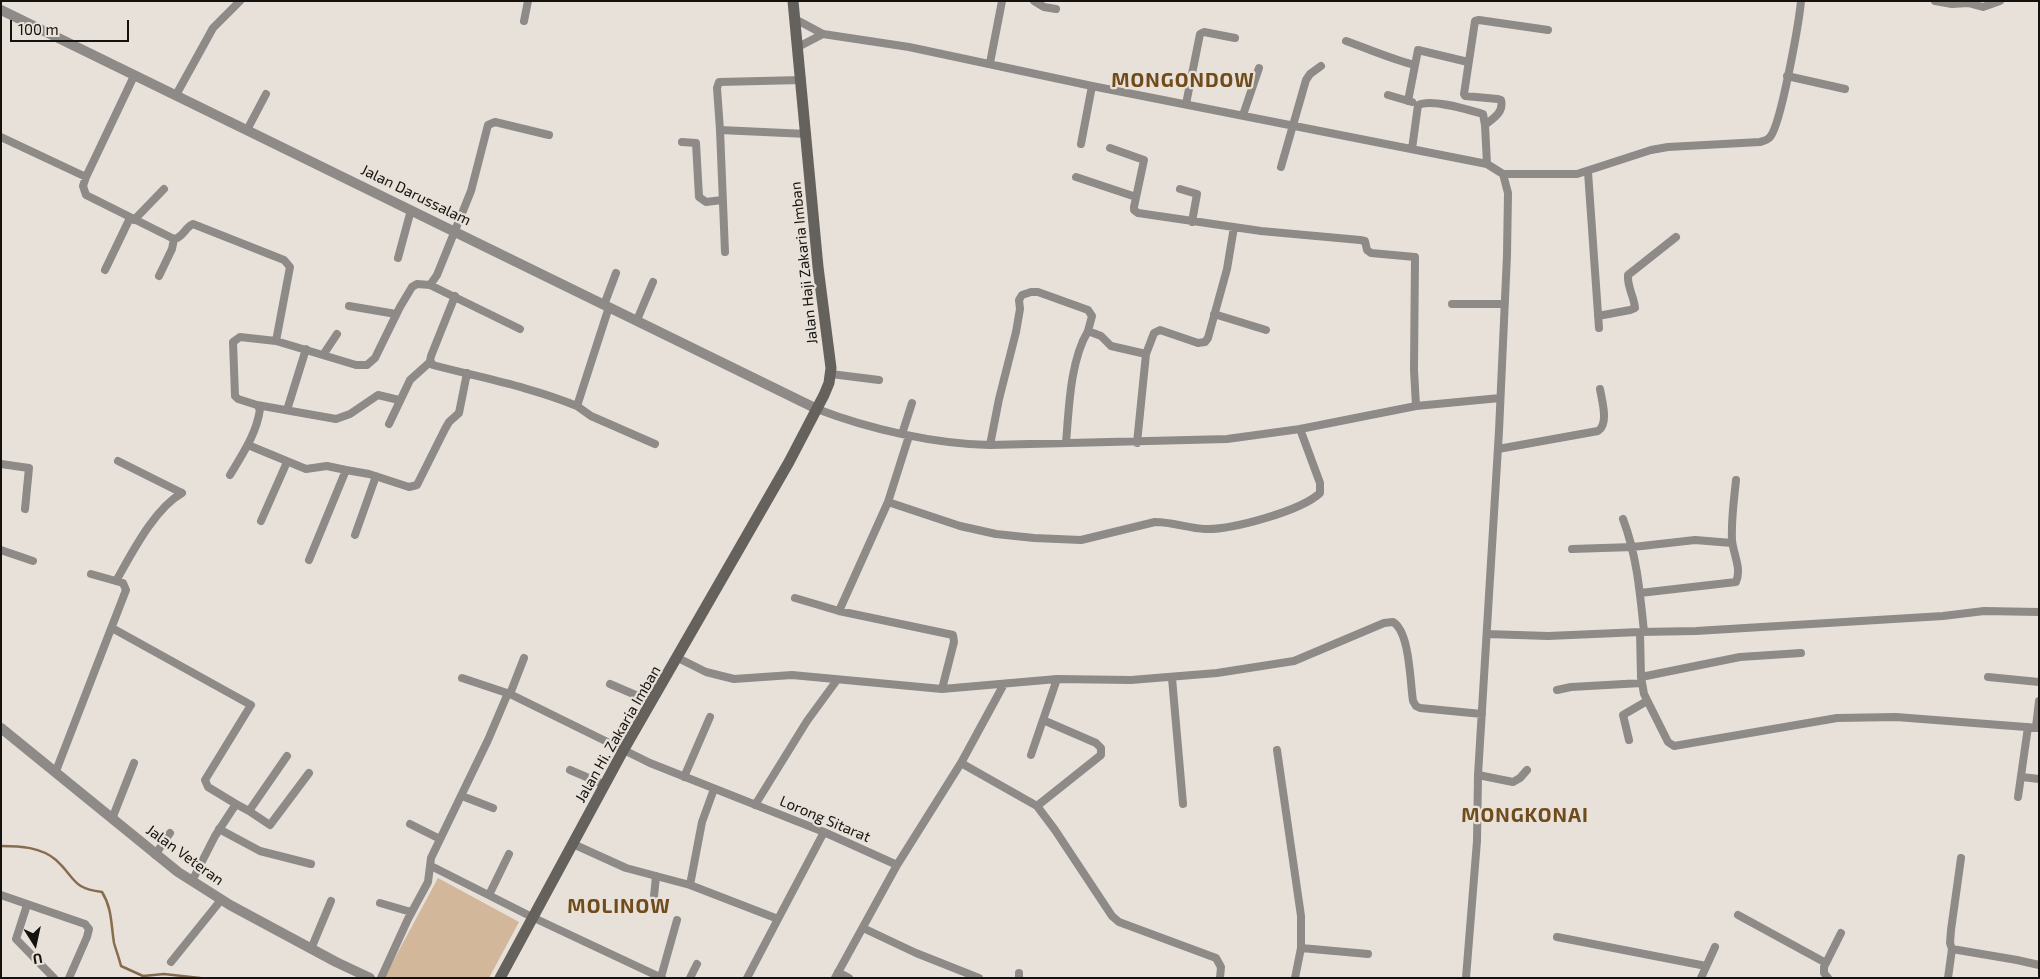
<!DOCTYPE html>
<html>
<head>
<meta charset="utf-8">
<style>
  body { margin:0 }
  #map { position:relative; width:2040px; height:979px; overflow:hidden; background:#e8e1d9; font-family:"Exo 2",sans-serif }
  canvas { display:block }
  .frame { position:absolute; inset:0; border:2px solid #14120f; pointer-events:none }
  .north { position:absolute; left:10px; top:919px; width:50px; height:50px; -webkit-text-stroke:4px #e8e1d9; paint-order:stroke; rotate:170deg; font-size:14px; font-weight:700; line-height:20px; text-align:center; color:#14120f }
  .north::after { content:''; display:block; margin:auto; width:18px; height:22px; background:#14120f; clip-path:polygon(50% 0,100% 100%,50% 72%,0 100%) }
  .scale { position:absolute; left:10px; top:20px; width:119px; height:22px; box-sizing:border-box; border:2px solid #14120f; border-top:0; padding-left:6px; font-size:15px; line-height:18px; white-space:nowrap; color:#14120f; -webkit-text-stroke:4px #e8e1d9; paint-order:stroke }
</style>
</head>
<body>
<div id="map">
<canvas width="2040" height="979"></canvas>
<div class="frame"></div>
<div class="north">U</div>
<div class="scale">100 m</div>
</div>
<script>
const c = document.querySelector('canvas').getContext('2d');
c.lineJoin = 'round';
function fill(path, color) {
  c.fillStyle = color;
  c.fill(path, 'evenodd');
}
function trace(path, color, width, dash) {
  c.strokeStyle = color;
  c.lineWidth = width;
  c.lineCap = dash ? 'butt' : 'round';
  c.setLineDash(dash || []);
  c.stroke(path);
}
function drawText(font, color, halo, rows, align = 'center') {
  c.font = font + ' "Exo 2",sans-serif';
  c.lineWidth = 4.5;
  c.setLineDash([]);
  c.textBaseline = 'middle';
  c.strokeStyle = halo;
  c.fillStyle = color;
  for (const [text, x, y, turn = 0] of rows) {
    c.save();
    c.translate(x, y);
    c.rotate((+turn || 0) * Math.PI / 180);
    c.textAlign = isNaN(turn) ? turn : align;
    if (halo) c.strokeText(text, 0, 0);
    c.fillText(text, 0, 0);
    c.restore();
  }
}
fill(new Path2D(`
  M438,878L519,922L489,978H384Z`), '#d2b79a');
trace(new Path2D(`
  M1,846C20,846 41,847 56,860C76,878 71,888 102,892C112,908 111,924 114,943C116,950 119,958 121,966L143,976L164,974L200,978`), '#876d50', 2.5);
trace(new Path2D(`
  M1034,1L1044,7L1056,9
  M1935,1L1952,4L1968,3L1983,7L2000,1
  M795,19L823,34L909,47L1092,86L1487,164L1503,174L1508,193L1507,255L1499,431L1478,775L1477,841L1466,978
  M524,21L528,1
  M1346,41C1369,49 1391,59 1415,65
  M798,47L823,34
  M990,63L1002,1
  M1787,76L1845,89
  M176,95L213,28L240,1
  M1388,95L1412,102
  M1408,101L1418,50L1468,62
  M1186,104L1200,34L1204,32L1235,38
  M1243,115L1259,68
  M1485,125C1494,118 1504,112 1501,100L1498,99L1465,96L1464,94L1475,21L1479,20L1548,30
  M247,130L266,94
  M720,130L717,88L719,82L802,80
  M1,137L86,177L134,76
  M682,142L696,143L699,197L706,202L722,200
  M1081,144L1092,86
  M1110,148L1144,160L1134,207V210L1138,213L1261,231L1360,240L1365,241L1367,250L1371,253L1415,257L1414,370L1416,406
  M1412,149L1418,105C1431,98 1469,110 1483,114L1485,125L1487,164
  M1281,167L1306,80L1310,74L1321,66
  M1588,172L1599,328
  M1503,174H1577L1651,150L1668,147L1760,142C1764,141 1768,140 1770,137C1781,125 1799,22 1801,1
  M86,177L83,186L86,195L174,239C184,237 185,227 193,224L284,260L290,267L276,341L356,365H367L375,358L400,307L412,287L417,284L430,285L437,275L471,191L488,125L495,122L549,135
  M1076,177L1136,197
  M1180,189L1197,194L1192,222
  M134,220L164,189
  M725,252L720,130L807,134
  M398,258L411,210
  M105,270L130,218
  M159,276L172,249L174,239
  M430,285L520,329
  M455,296L431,356L430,361L433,365C482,378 531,387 577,406L609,307
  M1452,304H1504
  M604,305L616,273
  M349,306L396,314
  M1214,314L1266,330
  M1598,316L1630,310L1635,308C1634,296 1627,287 1628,275L1676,237
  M637,320L653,282
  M323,355L337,334
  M831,374L879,380
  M257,405L336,419L350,414L378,395L399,400
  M577,406L591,416L655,444
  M817,409C869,429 934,444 990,445L1227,439L1300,429L1416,406L1500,398
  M287,410L306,349
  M389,424L410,380L430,362
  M902,434L912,403
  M909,436L888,502L960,526L996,534L1034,538L1081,540L1155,522C1172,522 1188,528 1205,529C1231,530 1301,511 1320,493V483L1300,429
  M1066,443C1069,408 1070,361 1088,331
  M1137,443L1146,354L1154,333L1160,330L1198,343L1205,342L1208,338L1227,269L1234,227
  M248,445L306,469L327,466L346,470L309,560
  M990,445L999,399L1016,332L1020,309L1019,300L1022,295L1031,292H1038L1088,310L1092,316L1088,331L1101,336L1111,346L1146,354
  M1498,449L1598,431C1609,424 1602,401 1600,389
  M118,461L182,493
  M1,464L29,468L25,509
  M346,470L369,474L409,487L417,485L445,429L449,422L459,413L467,373
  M230,475C242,455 257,433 260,409L257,405L238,399L235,396L233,342L240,337L276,341
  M1623,519C1637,556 1640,593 1644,632
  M261,521L287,462
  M355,535L376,476
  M1572,549L1633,547L1695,540L1732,543
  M1,550L33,561
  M116,581C132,553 154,509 182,493
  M1640,593L1736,582C1742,568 1733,554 1732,540C1731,520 1734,500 1736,480
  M795,598L839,611L953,635L954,642L942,689
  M839,611L888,502
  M112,628L251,705L205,780L208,787L236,804
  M1640,632L1696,631L1943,616L1984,611L2039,612
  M1487,634L1548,636L1640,632L1641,677L1644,694L1668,742L1674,746L1837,718L1896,717L2039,728
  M678,658L706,672L734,679L792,675L942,689L1057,679L1131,680L1217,673L1294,661L1384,623L1393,622C1410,632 1410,682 1413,701L1416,706L1420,708L1482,714
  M1641,677L1740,657L1801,653
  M1988,677L2039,682
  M462,678L510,694L650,763L824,832L897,865L835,978
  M1172,678L1183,804
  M610,684L652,702
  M1557,690L1571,687L1642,683
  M510,694L524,658
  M2036,727L2039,701
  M1629,740L1623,715L1647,701
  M1277,750L1301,916V948L1295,978
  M1031,755L1057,679
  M961,763L1037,806L1055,830L1112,916L1119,922L1216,958L1221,967L1220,978
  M570,770L605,785
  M56,771L126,590L123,583L91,574
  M1478,775L1513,782L1520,778L1527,770
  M684,777L710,717
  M2022,777L2039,779
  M462,796L493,808
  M2018,797L2028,727
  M755,805L807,721L837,680
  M1037,806L1101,755V748L1096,743L1043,720
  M249,811L270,825L309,773
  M112,819L134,763
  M410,824L440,839
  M219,829L260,851L311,864
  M573,844L626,868L690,885L778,919L747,978
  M155,855L170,833
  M897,865L961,763L1004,684
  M431,866L532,917L662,978
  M192,881L215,836L236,804L249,811L287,756
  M690,885L702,822L714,789
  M1,895L85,924L89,929L87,937L69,978
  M489,895L509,854
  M380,903L411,912
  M27,905L16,939L54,978
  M653,907L656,876
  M1738,915L1826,963
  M778,919L824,832
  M863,928L916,953L979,978
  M1557,937L1706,966
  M1301,948L1368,954
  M311,949L331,901
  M1952,949L2017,960L2039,965
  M171,962L221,900
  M838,972L849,978
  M1019,973V978
  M661,977L677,920
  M381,978L408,919L428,882L431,858L488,740L508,693
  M690,978L697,964
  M1701,978L1715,947
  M1828,978L1824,973V967L1841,933
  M1948,978L1952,949L1950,943L1951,930L1961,858`), '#8d8a87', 8);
trace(new Path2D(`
  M1,10L817,409
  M1,728L178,872L230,905L336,962L370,978`), '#8d8a87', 10);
trace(new Path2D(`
  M500,978L624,749L789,462L824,395L829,383L831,368L818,267L793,1`), '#65615c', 11);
drawText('15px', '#14120f', '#e8e1d9', [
  ["Jalan Darussalam",416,195,26],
  ["Jalan Haji Zakaria Imban",804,263,-96],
  ["Jalan Hi. Zakaria Imban",618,734,-60],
  ["Lorong Sitarat",825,819,23],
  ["Jalan Veteran",185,855,36]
]);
c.letterSpacing = '1px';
drawText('bold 20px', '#704b1c', '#e8e1d9', [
  ["MONGONDOW",1183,80],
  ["MONGKONAI",1525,815],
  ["MOLINOW",619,906]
]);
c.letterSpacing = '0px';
</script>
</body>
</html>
